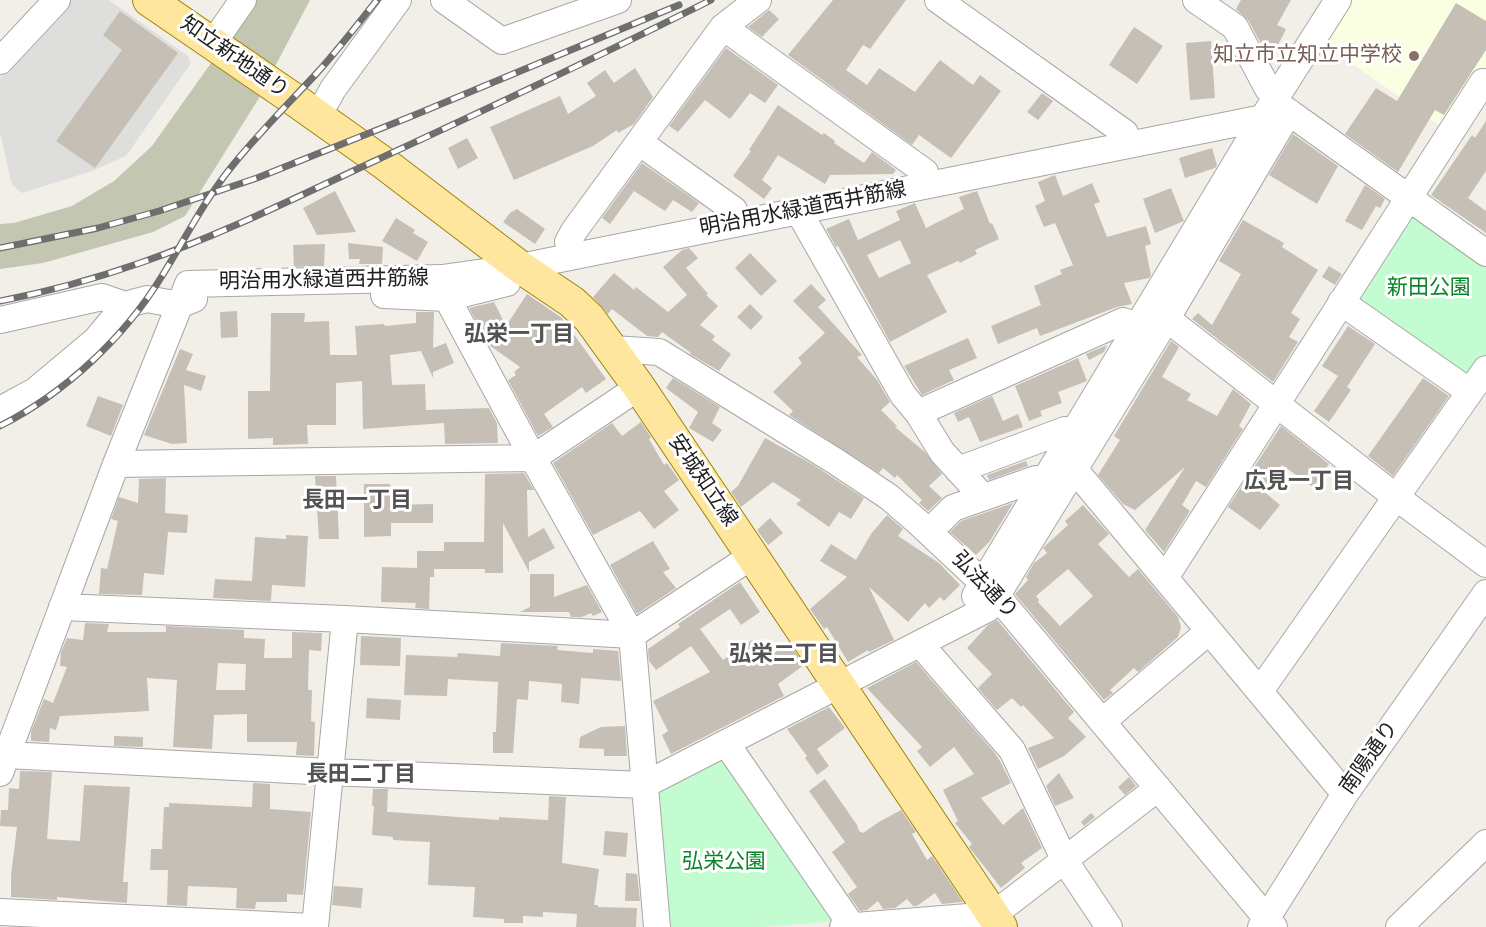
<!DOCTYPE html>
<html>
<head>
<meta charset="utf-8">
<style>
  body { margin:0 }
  canvas { display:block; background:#f1efe7 }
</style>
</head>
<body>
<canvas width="1486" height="927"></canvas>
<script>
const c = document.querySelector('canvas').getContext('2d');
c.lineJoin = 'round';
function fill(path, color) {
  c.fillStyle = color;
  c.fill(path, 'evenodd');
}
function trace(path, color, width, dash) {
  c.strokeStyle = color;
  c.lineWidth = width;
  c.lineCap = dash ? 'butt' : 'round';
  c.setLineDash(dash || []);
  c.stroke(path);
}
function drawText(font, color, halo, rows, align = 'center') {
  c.font = font + ' Jost,"Noto Sans JP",sans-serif';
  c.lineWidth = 6;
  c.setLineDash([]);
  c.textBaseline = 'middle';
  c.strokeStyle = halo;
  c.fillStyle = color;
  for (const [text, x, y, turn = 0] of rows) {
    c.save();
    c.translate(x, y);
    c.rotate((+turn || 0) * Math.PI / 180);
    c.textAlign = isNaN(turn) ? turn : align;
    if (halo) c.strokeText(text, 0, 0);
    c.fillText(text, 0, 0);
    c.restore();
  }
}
fill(new Path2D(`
  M72,0H109L188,56L191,63L126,156L92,171L22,193L12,185L0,133V77Z`), '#dededd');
fill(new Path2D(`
  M1347,0H1486V75L1443,128L1322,42Z`), '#faffe2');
fill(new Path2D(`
  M254,0H310L271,74L227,39Z
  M216,56L264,90L185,216L153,232L43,263L0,269V224L14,223L72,206L114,181L152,146Z`), '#c3c6b1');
fill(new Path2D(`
  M1414,211L1486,262V356L1470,378L1355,304Z
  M725,755L834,921L762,927H665L657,791Z`), '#c3fcd1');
fill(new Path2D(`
  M833,0H906L870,49L863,45L846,70L867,85L879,68L915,92L940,60L973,85L980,75L1001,91L951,158L919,135L912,145L788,55Z
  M1241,0H1291L1277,25L1286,29L1274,53L1263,47L1248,20L1236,9Z
  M1456,3L1486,21V50L1444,115L1435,110L1398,172L1345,134L1376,88L1397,101Z
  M769,10L779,19L762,37L748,27Z
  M120,11L178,53L95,168L56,141L122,50L103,35Z
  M1134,27L1163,46L1137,84L1109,65Z
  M1211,41L1215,98L1190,100L1186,43Z
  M726,48L778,85L765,103L750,93L730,119L705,100L678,132L669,126Z
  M635,68L653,97L634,124L618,133L617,130L593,146L514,180L490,127L560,96L568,114L596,96L587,83L605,70L614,83Z
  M1042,93L1053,101L1038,120L1027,112Z
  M778,105L822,135L824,133L835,141L834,143L864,163L872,152L896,170L893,174L830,175L825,184L778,155L762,180L772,188L764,199L733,176L751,151L749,150Z
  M1486,121V171L1468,198L1486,211V233L1431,195L1472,135L1475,138Z
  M1293,134L1338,166L1317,204L1269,175Z
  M467,138L478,158L458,169L448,148Z
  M1212,148L1217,165L1215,168L1185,178L1179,158Z
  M642,163L699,203L692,212L673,200L665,211L634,191L610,224L602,218Z
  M1055,175L1063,196L1092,183L1100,202L1094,204L1107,237L1146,226L1151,244L1145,246L1151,275L1149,278L1124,283L1132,304L1117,307L1040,336L1037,328L998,344L991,326L1041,305L1034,286L1062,274L1060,270L1073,265L1055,223L1044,227L1035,206L1045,201L1038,182Z
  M1365,185L1385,199L1380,208L1376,206L1362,230L1345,221Z
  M1171,188L1184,221L1155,233L1143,199Z
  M335,191L356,232L317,235L303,208Z
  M977,191L990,224L992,223L999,239L975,250L977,254L960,263L958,261L927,275L947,312L890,342L838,246L836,247L826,229L849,219L858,240L900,220L896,211L915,203L926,228L964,209L959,197ZM900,240L911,263L879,278L867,255Z
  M517,209L545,229L535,244L503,222L510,213Z
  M396,218L415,230L413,233L428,242L417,261L382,241Z
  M1243,220L1284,243L1282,247L1318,270L1291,313L1300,319L1289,337L1298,342L1273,382L1192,319L1198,313L1212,325L1241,274L1219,261Z
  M348,243L383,247L382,264H359L360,259H349Z
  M325,244L324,266L294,267L293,245Z
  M689,248L698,258L686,268L708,294L706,295L718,306L700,325L715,336L712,340L731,354L719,371L690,354L691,353L662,332L658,337L647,336L612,309L608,314L593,297L614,273L634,290L636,287L668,312L687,295L663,267L682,250Z
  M750,253L777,281L761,296L735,268Z
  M1329,266L1342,274L1335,285L1322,277Z
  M811,284L826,300L818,307L862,355L857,357L877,380L890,402L881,410L897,426L895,427L925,452L942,474L929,486L942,498L928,511L919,503L922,500L897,475L895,478L883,468L879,473L789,415L793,411L773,392L802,363L798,358L825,333L793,301Z
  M527,294L562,318L606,379L586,393L582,387L544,414L553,427L538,436L508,380L516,375L514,372L520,367L489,345L469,308L494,302L506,326Z
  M750,304L763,317L751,330L737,317Z
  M237,311L238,337L221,338L220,312Z
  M416,312H434L433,348L446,343L454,363L433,372V378L421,351L390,355L392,385L425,384L426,410L489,408L497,423L498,443L445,444L444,423L363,429L362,381L336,383V425H307L308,444L273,445V438L248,439V391H270L271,313H305L304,322L329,321L330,355H357L355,326L384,324L385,326L416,323Z
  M1348,326L1375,344L1347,387L1351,390L1329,422L1314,411L1338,376L1322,366Z
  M968,338L977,358L949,370L954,380L922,395L904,366Z
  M1171,341L1179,347L1162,377L1191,394L1187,400L1217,416L1233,389L1251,404L1239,426L1243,429L1206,487L1196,481L1182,505L1190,511L1164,552L1145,530L1185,467L1135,510L1123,504L1098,475L1120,440L1114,436Z
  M1107,345L1104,352L1089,360L1086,354Z
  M180,349L193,354L186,370L206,376L201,391L184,385L187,443L172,444L144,435Z
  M1078,358L1087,381L1058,392L1062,403L1040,411L1042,416L1029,421L1015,386Z
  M673,378L720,407L712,423L722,430L713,442L689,428L698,412L666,388Z
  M1423,378L1449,396L1393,476L1368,456Z
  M98,396L123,405L111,436L86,426Z
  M992,396L1003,421L1018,414L1023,427L980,442L969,417L958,422L954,413Z
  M641,422L651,437L649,439L664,465L667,463L679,480L664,491L679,510L654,529L640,511L593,535L553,463L612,423L622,436Z
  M1281,426L1329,464L1313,487L1282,465L1262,490L1280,505L1260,530L1228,507Z
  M765,438L812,464L864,498L851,519L839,512L829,527L796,504L801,500L773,482L741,507L731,492L738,486Z
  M1026,461L1028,466L989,480L987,475Z
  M524,473L534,490H527L528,537L544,528L555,548L529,562V572L503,523V573H485V569H434V577H430L429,609L415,608L416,603L381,602L382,567L417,568V551H444V542H484L485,474Z
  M315,476H336L339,539H319Z
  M166,478L165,513L188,515L187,533L168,532L164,575L144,573L142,595L99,594L101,568L107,569L118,521L111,519L119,497L138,503L139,479Z
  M364,484H390L391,505L433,504V523H391V536L364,537Z
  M1013,503L990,541L976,555L950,532L961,521Z
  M1083,505L1109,534L1098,544L1129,577L1138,569L1178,617L1181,627L1178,637L1138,672L1134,668L1110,690L1113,693L1104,700L1015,594L1028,580L1026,577L1034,563L1047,553L1043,548L1045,546L1068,525L1065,521ZM1068,569L1093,596L1060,626L1038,602L1039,600L1036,596Z
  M887,515L903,529L898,536L939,563L960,585L944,601L940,597L929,608L925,603L908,622L869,587L894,640L869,652L868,650L848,662L827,627L824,629L810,609L847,577L820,561L831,544L856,560L871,534Z
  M770,518L783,533L768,545L757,530Z
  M286,535L308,536L305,587L272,585L271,601L213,598L215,579L252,581L255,537L286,539Z
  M653,541L670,569L663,572L676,588L637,614L610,565Z
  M530,574H554V597L587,585L602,612L593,616L591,613L582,617H571L569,612H520L530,607Z
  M740,582L760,612L741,625L730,609L700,629L723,660L752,640L765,660L789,642L804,665L778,684L784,696L671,754L662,735L668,731L653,701L710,672L691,646L656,670L649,661L648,649L680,627L678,624Z
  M997,620L1074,712L1068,718L1086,737L1064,756L1038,769L1028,748L1054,738L1023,705L1021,707L1012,698L997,710L978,688L992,674L967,648L988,625Z
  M85,623L109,624L107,632H166V626L244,630V638L265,639L264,658H292V632L322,633L321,651L309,650L308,690H312L311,721L315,722L314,756L296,755L297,742H247V714L214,715L212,749L173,747L177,680L147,678L149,711L60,716L56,730L50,728L49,742L31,741V732L44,699L53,703L67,667L60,666L61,652L67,638L83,640ZM218,663L246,664L245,690H216Z
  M361,636L401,638L400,666L360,665Z
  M501,643L558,646L557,650L593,653V649L618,651L621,681L581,678L579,704L561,702L562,684L529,681L528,700L517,699L513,753H493V732H496L498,682L448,679L447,696L404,695L406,655L457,657L458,653L500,656Z
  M916,662L994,752L1000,761L1011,783L981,798L1003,825L1023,808L1042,848L1021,863L1025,868L1001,888L969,847L972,844L955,823L958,821L943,790L974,774L954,747L930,767L917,751L922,747L867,688Z
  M367,698L401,700L400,720L366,718Z
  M829,707L845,728L817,749L829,766L817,775L805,758L807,756L787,729Z
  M625,726L627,756H604V749L579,748L580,737L601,727Z
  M114,736L143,737V747L114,746Z
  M20,771L52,772L47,839L80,841L84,785L130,787L123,882H128L127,903L57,897V900L11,897V875L17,827L0,826L1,810H8L9,788L19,789Z
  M1059,773L1074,798L1055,806L1046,786Z
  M1129,777L1136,786L1125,795L1118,787Z
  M825,779L857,825L859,831L863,833L879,822L901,810L916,832L912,834L927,860L932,856L963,902L942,904L935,893L917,906H913L907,899L895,908L883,909L878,901L867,910L860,911L848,894L857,887L832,852L845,842L809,791Z
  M253,783L270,784V809L311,812L303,895L287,894V902H256L255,909L236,908L237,888L188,886L187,906L167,905L168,870H150L151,849H162L164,807H169V803L252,807Z
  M373,789H388L387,812H390L499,820V817L548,820L549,796L566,797L562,863L599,869L594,905H598V907L637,908L636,927H576L577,914L543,912V917L523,916V923H504V919L473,917L475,887L428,885L430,842L393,840V837L372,835L374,806H372Z
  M1091,813L1095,817L1084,826L1081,822Z
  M605,831L628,833L626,857L603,855Z
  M626,873L637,874L640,901H625Z
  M334,886L363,888L361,908L332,905Z`), '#c6bfb6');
const minor = new Path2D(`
  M444,0L502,41L618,0
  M938,0L1125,133
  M1196,0L1235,27L1268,89
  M723,27L925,172
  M213,43L243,0
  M0,61L57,0
  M1276,103L1486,253
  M318,116L333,89L398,0
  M639,142L734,210
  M803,219L903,395L918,413L942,452L983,497
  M568,242L574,231L723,27L758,0
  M384,295L447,298L507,283
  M447,298L533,458L632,635L657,927
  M1341,302L1470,392
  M1166,318L1396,497L1486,564
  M0,320L102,297L125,305L147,299L179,305L194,299
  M613,349L659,352L835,461L889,497L919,523L997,596L1274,927
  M0,410L35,391L96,340L125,305
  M918,413L1123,321L1152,332
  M116,464L533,458L639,387
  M958,470L1065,430L1083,440
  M1075,470L1345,794
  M929,532L953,508L1036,479L1053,488
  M1165,578L1483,82L1486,84
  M975,596L1263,118
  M62,607L345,619L632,635L752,556
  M921,645L1012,750L1065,861L1109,927
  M1260,691L1486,369
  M1103,721L1208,632
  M726,743L852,926
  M7,755L330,772L644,785L989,608L1157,335L1289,112
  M0,773L116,464L188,284L442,278L520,267L1263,118L1338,0
  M0,912L312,927
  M315,927L345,619
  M843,927L993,915L1158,788
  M1261,927L1345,794L1486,593
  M1399,927L1486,843`);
const major = new Path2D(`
  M149,0L292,98L385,164L520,267L572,302L589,318L639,387L1001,927`);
trace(minor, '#a7a7a7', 28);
trace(major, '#9d8400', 34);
trace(minor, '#fff', 26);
trace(major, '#ffe69e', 32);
const rail = new Path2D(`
  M0,248L98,228L159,211L257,178L417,114L679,5
  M0,301C47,292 94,279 140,263C218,236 293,199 368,164C483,111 598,57 711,0
  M0,426C65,393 124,338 162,276C185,239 205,199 233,165C259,133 288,104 316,74C337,51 357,25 377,0`);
trace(rail, '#6e6e6e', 7);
trace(rail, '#fff', 4.5, [14]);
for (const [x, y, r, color] of [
  [1414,56,6,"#8d6e63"]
]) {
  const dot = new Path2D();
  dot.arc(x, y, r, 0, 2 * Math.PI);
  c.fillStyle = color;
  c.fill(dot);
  trace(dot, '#fff', 2);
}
drawText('21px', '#785e54', '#fff', [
  ["知立市立知立中学校",1402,56]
], 'right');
drawText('21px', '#202020', '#fff', [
  ["知立新地通り",234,58,35],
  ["明治用水緑道西井筋線",803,210,-11],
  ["明治用水緑道西井筋線",324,281,-1],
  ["安城知立線",702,481,56],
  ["弘法通り",984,586,46],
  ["南陽通り",1370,758,-55]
]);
drawText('21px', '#088527', '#fff', [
  ["新田公園",1429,289],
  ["弘栄公園",724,863]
]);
drawText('bold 22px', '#535353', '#fff', [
  ["弘栄一丁目",519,336],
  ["広見一丁目",1299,483],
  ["長田一丁目",357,502],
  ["弘栄二丁目",784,656],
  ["長田二丁目",361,776]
]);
</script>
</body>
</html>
